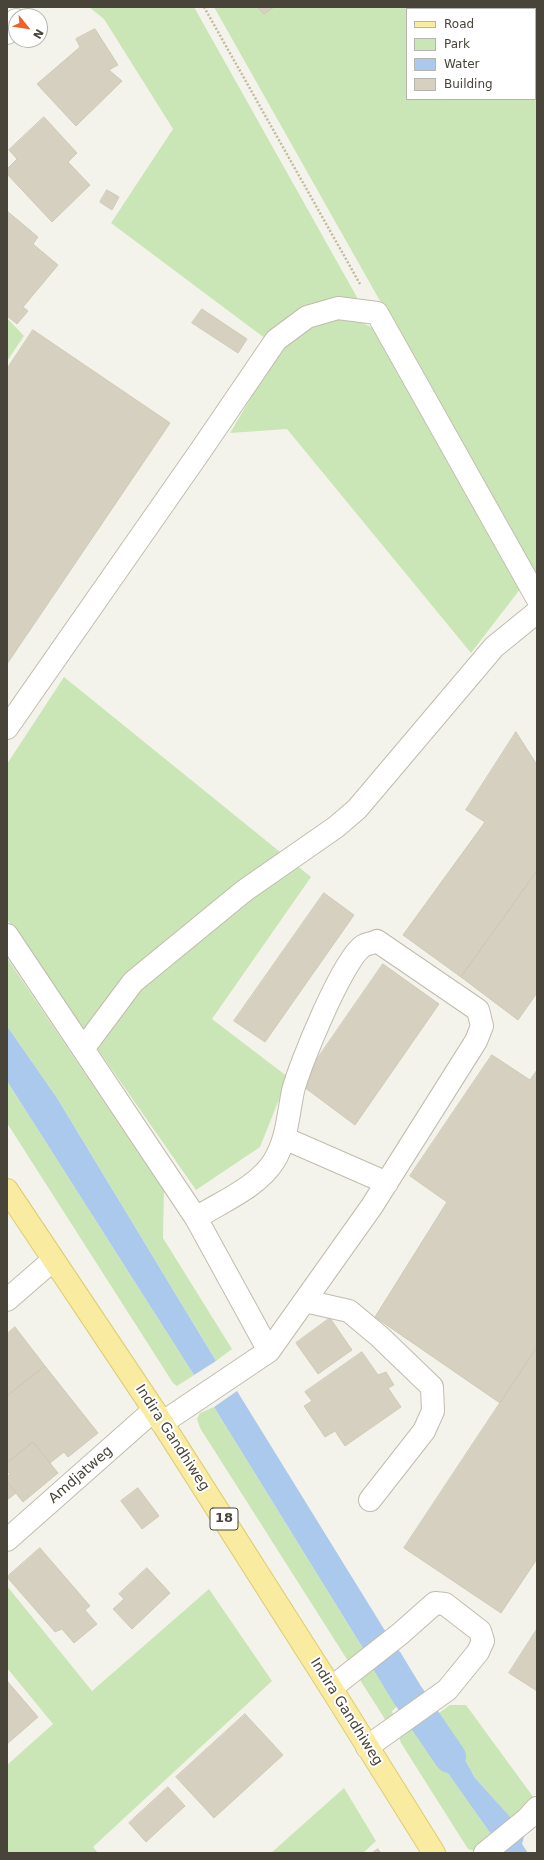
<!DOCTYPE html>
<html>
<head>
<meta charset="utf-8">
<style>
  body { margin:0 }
  #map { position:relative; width:544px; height:1860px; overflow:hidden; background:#f4f3eb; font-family:"DejaVu Sans",sans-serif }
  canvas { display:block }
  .frame { position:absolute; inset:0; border:8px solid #484439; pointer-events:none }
  .legend { position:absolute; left:406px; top:8px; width:130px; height:92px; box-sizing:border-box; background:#fff; border:1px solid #b6b4b0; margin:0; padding:5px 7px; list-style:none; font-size:12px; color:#484439 }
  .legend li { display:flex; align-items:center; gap:8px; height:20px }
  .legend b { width:20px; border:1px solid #b6b4b0 }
  .north { position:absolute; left:8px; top:8px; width:40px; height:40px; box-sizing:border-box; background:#fff; border:1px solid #b6b4b0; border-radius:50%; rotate:120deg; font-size:11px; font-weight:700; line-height:16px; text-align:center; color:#484439 }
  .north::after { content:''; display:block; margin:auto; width:14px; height:18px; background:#ee6128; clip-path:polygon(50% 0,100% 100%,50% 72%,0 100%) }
</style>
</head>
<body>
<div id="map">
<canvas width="544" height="1860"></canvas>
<div class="frame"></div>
<ul class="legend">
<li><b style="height:5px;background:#f9eb9f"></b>Road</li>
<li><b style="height:11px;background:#cae6b6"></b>Park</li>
<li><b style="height:11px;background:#abc9ed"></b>Water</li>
<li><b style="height:11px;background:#d5d0c0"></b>Building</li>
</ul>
<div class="north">N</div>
</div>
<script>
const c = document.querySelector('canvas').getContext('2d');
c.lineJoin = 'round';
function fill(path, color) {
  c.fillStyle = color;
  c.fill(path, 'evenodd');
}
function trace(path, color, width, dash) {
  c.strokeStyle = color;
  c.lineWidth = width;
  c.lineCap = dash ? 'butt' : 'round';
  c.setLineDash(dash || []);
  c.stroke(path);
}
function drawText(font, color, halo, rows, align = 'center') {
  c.font = font + ' "DejaVu Sans",sans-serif';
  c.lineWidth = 4;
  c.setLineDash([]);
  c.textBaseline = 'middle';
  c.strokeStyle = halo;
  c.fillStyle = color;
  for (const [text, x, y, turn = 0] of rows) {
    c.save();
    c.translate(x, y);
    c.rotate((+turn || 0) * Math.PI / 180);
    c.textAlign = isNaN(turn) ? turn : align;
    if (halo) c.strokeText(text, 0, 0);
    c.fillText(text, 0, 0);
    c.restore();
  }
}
fill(new Path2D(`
  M89,7H194L358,299L336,301L266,339L111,223L173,129L104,19Z
  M214,7H537V579ZM407,9H535V99H407Z
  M327,317L354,318L376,330L521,588L471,653L287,429L230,433L283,344Z
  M7,318L24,336L7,361Z
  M64,677L311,877L212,1019L288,1077L260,1147L196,1190L7,919V764Z
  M7,958L164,1191L163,1238L232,1349L216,1361L57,1098L7,1026Z
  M7,1081L194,1375L177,1386L173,1383L7,1123Z
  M214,1407L398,1705L392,1711L394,1720L388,1724L200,1428L197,1419L200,1413Z
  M7,1586L92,1691L209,1589L272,1681L93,1847L98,1853H7V1765L53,1724L7,1668Z
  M450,1705H466L534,1798L514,1821L475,1778L439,1713Z
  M416,1728L493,1837L478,1852L468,1849L401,1743L399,1737L403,1731Z
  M344,1788L376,1841L363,1853H271Z`), '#cae6b6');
fill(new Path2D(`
  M7,1026L57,1098L216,1361L194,1375L7,1081Z
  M237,1391L421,1689L398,1705L214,1407Z
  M439,1713L475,1778L514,1821L493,1837L416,1728Z
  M526,1830L522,1844L528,1853H498Z`), '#abc9ed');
trace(new Path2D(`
  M387,1661L407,1694L450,1757`), '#abc9ed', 32);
const building = new Path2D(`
  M258,7H274L264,14Z
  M95,29L118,65L109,70L122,81L76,126L37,84L80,47L76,39Z
  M44,117L77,153L68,162L90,185L52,222L7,174V169L17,159L9,150Z
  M107,190L119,197L112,210L100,202Z
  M7,211L38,237L33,244L58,265L23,307L28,311L17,324L7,316Z
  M202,309L247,339L238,353L192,323Z
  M33,330L170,423L7,664V369Z
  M516,732L537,765V871L461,977L403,935L485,822L466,810Z
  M537,871V993L518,1020L461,977Z
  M324,893L354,915L265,1042L234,1021Z
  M383,964L439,1004L355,1125L300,1084Z
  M492,1055L530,1080L537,1070V1347L500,1403L375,1317L447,1202L410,1176Z
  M330,1318L352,1350L318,1374L296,1343Z
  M15,1327L45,1366L7,1396V1334Z
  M537,1347V1559L501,1613L404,1548Z
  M362,1352L378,1375L386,1372L394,1385L388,1388L401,1407L345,1446L335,1431L325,1437L304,1406L312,1401L305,1392Z
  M45,1366L98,1433L68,1457L64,1452L50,1463L33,1442L7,1463V1396Z
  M33,1442L58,1473L23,1502L7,1482V1476L10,1474L7,1471V1463Z
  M7,1482L16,1493L7,1500Z
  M138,1488L159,1516L142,1529L121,1501Z
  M40,1548L90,1606L85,1610L97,1624L74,1643L62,1629L55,1632L7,1577Z
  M147,1568L170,1593L132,1629L113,1609L124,1599L119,1594Z
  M537,1629V1691L509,1673Z
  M7,1681L38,1717L7,1744Z
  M245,1714L283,1755L214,1818L176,1777Z
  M168,1787L185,1806L146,1842L129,1823Z
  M378,1849L381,1853H372Z`);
fill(building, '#d5d0c0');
trace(building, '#d0c9b4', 1);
const minor = new Path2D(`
  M7,33L16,20
  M7,728L201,450L276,340L307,317L338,308L377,313L537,598
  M7,935L196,1218L269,1351
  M83,1049L133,982L244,891L336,827L357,809L494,647L537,612
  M284,1138L387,1183
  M7,1300L53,1260
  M305,1301L349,1311L379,1336L432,1387L433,1411L424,1431L370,1500
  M162,1423L269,1351L372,1206L476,1041L482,1026L478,1010L377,941C373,943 366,944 363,946C343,959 299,1066 293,1091C288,1115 287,1140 274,1161C258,1187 221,1202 196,1218
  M7,1540L154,1410
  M331,1688L400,1634L435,1603L445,1604L480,1631L483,1641L478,1652L447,1690L367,1747
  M485,1853L527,1819L537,1808`);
const major = new Path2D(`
  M7,1190L154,1410L331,1688L434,1853`);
trace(minor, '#c0bcad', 24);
trace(major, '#decc6f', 24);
trace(new Path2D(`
  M204,7L360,284`), '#c1b99f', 2.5, [2, 2]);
trace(minor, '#fff', 22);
trace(major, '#f9eb9f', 22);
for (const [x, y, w] of [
  [224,1519,28]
]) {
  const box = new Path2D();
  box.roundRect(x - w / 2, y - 11, w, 22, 3);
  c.fillStyle = '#fff';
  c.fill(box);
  trace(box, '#484439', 1);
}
drawText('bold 13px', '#484439', null, [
  ["18",224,1519]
]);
drawText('14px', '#484439', '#fff', [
  ["Indira Gandhiweg",172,1438,57],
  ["Amdjatweg",81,1475,-41],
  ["Indira Gandhiweg",346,1712,58]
]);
</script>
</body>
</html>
